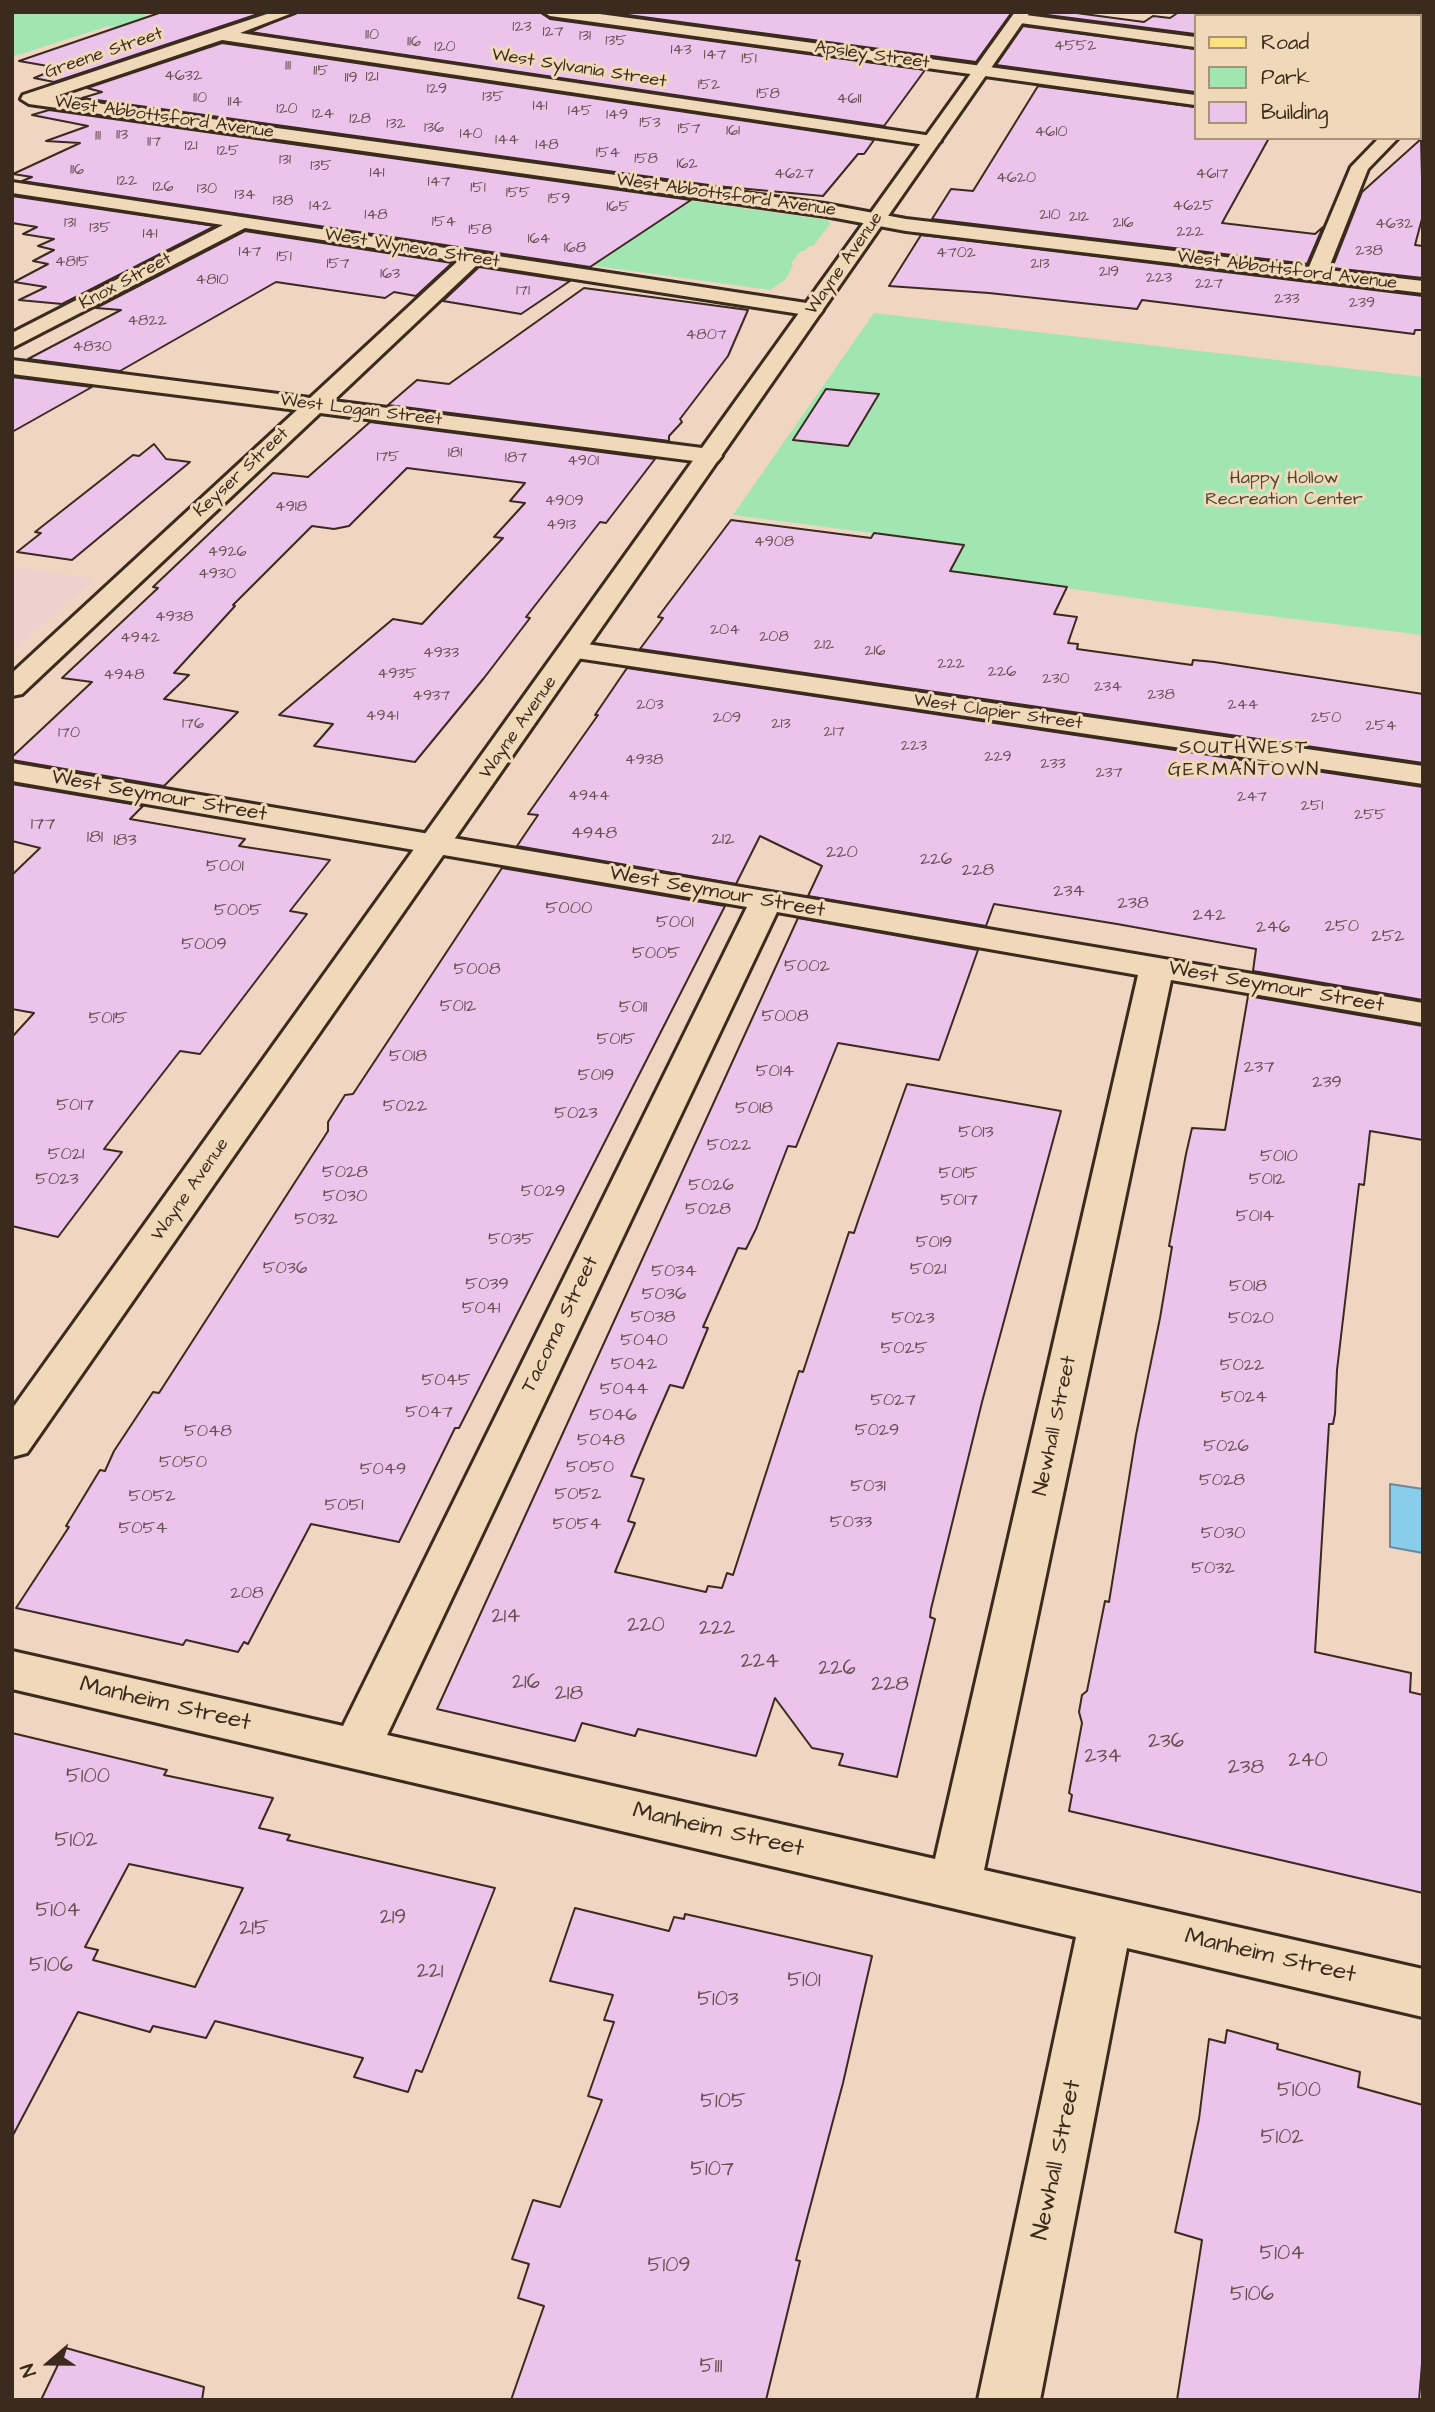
<!DOCTYPE html>
<html>
<head>
<meta charset="utf-8">
<style>
  body { margin:0 }
  #map { position:relative; width:1435px; height:2412px; overflow:hidden; background:#efd5c2; font-family:"Architects Daughter",sans-serif }
  canvas { display:block }
  .frame { position:absolute; inset:0; border:14px solid #3b2a1e; pointer-events:none }
  .legend { position:absolute; left:1194px; top:14px; width:228px; height:126px; box-sizing:border-box; background:#f0d9b8; border:2px solid #a8937a; margin:0; padding:9px 12px; list-style:none; font-size:21px; color:#3b2a1e }
  .legend li { display:flex; align-items:center; gap:14px; height:35px }
  .legend b { width:35px; border:2px solid #a8937a }
  .north { position:absolute; left:14px; top:2328px; width:70px; height:70px; -webkit-text-stroke:5px #f0d9b8; paint-order:stroke; rotate:250deg; font-size:19px; font-weight:700; line-height:28px; text-align:center; color:#3b2a1e }
  .north::after { content:''; display:block; margin:auto; width:24px; height:32px; background:#3b2a1e; clip-path:polygon(50% 0,100% 100%,50% 72%,0 100%) }
</style>
</head>
<body>
<div id="map">
<canvas width="1435" height="2412"></canvas>
<div class="frame"></div>
<ul class="legend">
<li><b style="height:9px;background:#fde080"></b>Road</li>
<li><b style="height:19px;background:#a1e6b2"></b>Park</li>
<li><b style="height:19px;background:#ecc3eb"></b>Building</li>
</ul>
<div class="north">N</div>
</div>
<script>
const c = document.querySelector('canvas').getContext('2d');
c.lineJoin = 'round';
function fill(path, color) {
  c.fillStyle = color;
  c.fill(path, 'evenodd');
}
function trace(path, color, width, dash) {
  c.strokeStyle = color;
  c.lineWidth = width;
  c.lineCap = dash ? 'butt' : 'round';
  c.setLineDash(dash || []);
  c.stroke(path);
}
function drawText(font, color, halo, rows, align = 'center') {
  c.font = font + ' "Architects Daughter",sans-serif';
  c.lineWidth = 6;
  c.setLineDash([]);
  c.textBaseline = 'middle';
  c.strokeStyle = halo;
  c.fillStyle = color;
  for (const [text, x, y, turn = 0] of rows) {
    c.save();
    c.translate(x, y);
    c.rotate((+turn || 0) * Math.PI / 180);
    c.textAlign = isNaN(turn) ? turn : align;
    if (halo) c.strokeText(text, 0, 0);
    c.fillText(text, 0, 0);
    c.restore();
  }
}
fill(new Path2D(`
  M12,567L94,579L12,652Z`), '#eed0ce');
fill(new Path2D(`
  M12,12H151L142,16L219,27L188,37L108,26L12,57Z
  M692,201L827,220L831,223L813,246H809L805,251H801L791,263L793,265L786,279L770,290L589,265Z
  M874,313L1423,377V635L1190,606L950,571L964,545L733,515Z`), '#a1e6b2');
const water = new Path2D(`
  M1390,1484L1423,1489V1553L1390,1547Z`);
fill(water, '#89cdea');
trace(water, '#6a8c98', 2);
const building = new Path2D(`
  M162,12H264L54,82L34,78L59,68L19,61Z
  M297,12H540L550,19L925,70L884,126L250,32Z
  M606,12H1012L976,62Z
  M1069,12L1144,22L1153,16L1170,18L1179,12H1323L1324,15L1195,16V34L1032,13Z
  M1023,26L1195,49V92L996,65Z
  M222,43L874,140L864,154H858L823,196L716,186L82,98L102,92L87,88Z
  M1038,86L1195,107V138H1269L1222,223L1315,234L1323,227L1307,264L932,219L951,189L973,191Z
  M49,110L691,200L590,267L22,181L32,177L13,174L80,143L46,141L88,126L32,115Z
  M1421,139L1423,215L1415,245L1423,246V278L1332,268L1362,192Z
  M12,196L215,226L62,304L19,300L46,287L14,282L48,264L33,261L54,250L38,246L54,239L23,234L37,227L12,223Z
  M245,231L452,263L416,296L394,292L385,298L276,282L120,371L28,359L121,310L96,308Z
  M921,235L1423,296V330H1415L1414,334L1142,300L1137,309L989,293L889,286Z
  M479,267L570,281L521,314L443,301Z
  M584,288L748,310L728,356L680,419L682,422L669,436V441L388,405L417,380L449,384Z
  M12,377L92,387L12,432Z
  M826,389L879,394L848,446L793,440Z
  M370,422L655,459L606,523L600,522L526,617L530,618L484,678L415,762L314,746L333,724L279,715L393,619L422,624L503,538L494,537L525,503L510,501L525,483L407,468L349,526L334,529L312,526L233,605L235,606L174,673L189,675L164,699L238,712L164,786L12,760V757L92,682L62,678L158,588L153,587L273,473L308,477Z
  M154,444L166,459L190,462L72,560L17,552L41,533L35,532L133,455L139,456Z
  M731,520L871,538L874,533L964,545L950,571L1067,587L1054,614L1077,617L1068,643L1078,644L1077,649L1192,665L1193,660L1214,662L1423,694V763L640,649L663,618L658,617Z
  M627,668L1423,787V1000L1253,971L1256,949L1117,924L994,904L986,926L808,896L822,866L760,836L736,884L517,846L538,815L528,814L598,715H595Z
  M12,784L143,806L130,819L245,839L239,846L330,860L290,911L307,914L200,1054L180,1051L104,1149L122,1152L58,1237L12,1226V1037L34,1013L12,1009V875L40,848L12,841Z
  M502,868L725,906L459,1428H455L399,1542L311,1524L248,1644L244,1642L238,1652L186,1640L183,1645L16,1608L69,1527L66,1526L100,1470L105,1471L114,1451L153,1392L159,1393L328,1131V1122L345,1095L353,1094Z
  M798,918L978,950L939,1060L838,1043L796,1147L788,1146L756,1229L746,1249L738,1248L703,1327L708,1328L683,1388L670,1385L652,1426L631,1476L644,1479L628,1521L635,1523L615,1572L706,1592L708,1586L722,1588L727,1573L733,1575L799,1371L803,1372L849,1232L854,1233L859,1218L907,1084L1061,1111L982,1402L931,1609L930,1617L935,1619L897,1777L839,1765L843,1754L812,1748L775,1698L756,1756L638,1729L635,1736L582,1723L575,1741L437,1709Z
  M1248,996L1423,1026V1140L1370,1131L1364,1185L1359,1184L1337,1370L1335,1414L1333,1424H1329L1315,1652L1411,1673L1410,1692L1423,1695V1893L1069,1811L1072,1795L1069,1793L1082,1723L1079,1712L1082,1695L1087,1691L1105,1601L1109,1602L1136,1435L1160,1318L1172,1247L1169,1246L1186,1154L1192,1128L1225,1130Z
  M12,1733L167,1770L164,1775L273,1798L259,1828L290,1835L287,1840L495,1888L422,2072L416,2070L408,2092L354,2077L363,2058L215,2021L206,2038L153,2026L150,2032L78,2012L12,2137ZM129,1864L243,1888L195,1987L93,1960L98,1950L85,1947Z
  M575,1908L669,1931L674,1917L684,1919L685,1914L872,1956L843,2083L796,2260L800,2261L766,2400H511L544,2306L518,2298L529,2264L512,2259L533,2200L560,2207L602,2100L588,2096L614,2022L604,2020L613,1995L550,1981Z
  M1227,2030L1278,2044L1277,2049L1360,2072L1358,2087L1423,2105V2352L1419,2400H1177L1202,2240L1175,2232L1199,2119L1209,2039L1225,2043Z
  M66,2348L204,2387L202,2400H41Z`);
fill(building, '#ecc3eb');
trace(building, '#3b2a1e', 2);
const street = new Path2D(`
  M273,12H295L240,33L932,136L941,141L932,146L222,40L53,97L825,204L906,219L1309,267L1351,167L1379,138H1398L1368,169L1328,270L1423,281V293L906,231L825,216L29,104L21,99L23,95Z
  M543,12H585L1195,95V105L550,16Z
  M1018,14L1195,37V47L1013,22L1010,19Z
  M1419,65L1423,66V76L1419,75Z
  M1419,126H1423V136H1419Z
  M12,182L813,304L820,306L823,310L820,314L813,316L478,264L333,401L710,449L718,451L722,456L718,461L710,463L320,413L22,694L12,696V673L297,410L12,374V360L310,398L458,261L245,228L12,348V333L223,225L12,193Z
  M573,642L1423,766V784L563,656L559,650L563,644Z
  M12,763L1423,1003V1023L1171,980L984,1870L1423,1969V2017L1127,1948L1040,2400H978L1076,1937L12,1689V1651L343,1726L747,907L12,781ZM777,912L1138,975L935,1859L387,1735Z`);
const secondary = new Path2D(`
  M1015,12H1030L27,1453L12,1457V1409Z`);
const primary = new Path2D(`
  M1340,12H1379L1383,16H1344Z
  M1419,16H1423V26H1419Z`);
trace(street, '#3b2a1e', 6);
trace(secondary, '#3b2a1e', 6);
trace(primary, '#3b2a1e', 6);
fill(street, '#f0d9b8');
fill(secondary, '#f0d9b8');
fill(primary, '#fde080');
drawText('16px', '#675051', null, [
  ["123",522,28],
  ["127",553,33],
  ["110",372,36],
  ["131",585,37],
  ["135",616,42],
  ["116",414,43],
  ["4552",1075,47],
  ["120",445,48],
  ["143",681,51],
  ["147",715,56],
  ["151",749,60],
  ["111",288,67],
  ["115",321,72],
  ["4632",183,77],
  ["121",372,78],
  ["119",351,79],
  ["152",709,86],
  ["129",437,90],
  ["158",768,95],
  ["135",493,98],
  ["110",200,99],
  ["4611",849,100],
  ["114",235,103],
  ["141",540,107],
  ["120",287,110],
  ["145",580,112],
  ["124",323,115],
  ["149",617,116],
  ["128",360,120],
  ["153",650,124],
  ["132",396,125],
  ["136",434,129],
  ["157",689,130],
  ["161",733,132],
  ["4610",1051,133],
  ["140",471,135],
  ["113",122,136],
  ["111",98,137],
  ["144",507,141],
  ["117",154,143],
  ["148",547,146],
  ["121",191,147],
  ["125",228,152],
  ["154",608,154],
  ["158",646,160],
  ["131",285,161],
  ["162",687,165],
  ["135",321,167],
  ["116",77,171],
  ["141",377,174],
  ["4627",794,175],
  ["4617",1212,175],
  ["4620",1016,179],
  ["122",127,182],
  ["147",439,183],
  ["126",163,188],
  ["151",478,189],
  ["130",207,190],
  ["155",518,194],
  ["134",245,196],
  ["159",559,200],
  ["138",283,202],
  ["142",320,207],
  ["4625",1193,207],
  ["165",618,208],
  ["148",376,216],
  ["210",1050,216],
  ["212",1079,218],
  ["154",444,223],
  ["131",70,224],
  ["216",1123,224],
  ["4632",1394,225],
  ["135",100,229],
  ["158",480,231],
  ["222",1190,233],
  ["141",150,235],
  ["164",539,240],
  ["168",575,249],
  ["238",1369,252],
  ["147",250,253],
  ["4702",956,254],
  ["151",284,258],
  ["4815",72,263],
  ["157",338,265],
  ["213",1040,265],
  ["219",1109,273],
  ["163",390,275],
  ["223",1159,279],
  ["4810",212,281],
  ["227",1209,285],
  ["171",523,292],
  ["233",1287,300],
  ["239",1362,304],
  ["4822",147,322],
  ["4807",706,336],
  ["4830",92,348],
  ["181",455,454],
  ["175",388,458],
  ["187",516,459],
  ["4901",583,462],
  ["4909",564,502],
  ["4918",291,508],
  ["4913",561,526],
  ["4908",774,543],
  ["4926",227,553],
  ["4930",217,575],
  ["4938",174,618],
  ["204",725,631],
  ["208",774,638],
  ["4942",140,639],
  ["212",824,646],
  ["216",875,652],
  ["4933",441,654],
  ["222",951,665],
  ["226",1002,673],
  ["4935",397,675],
  ["4948",124,676],
  ["230",1056,680],
  ["234",1108,688],
  ["238",1161,696],
  ["4937",431,697],
  ["203",650,706],
  ["244",1243,706],
  ["4941",382,717],
  ["209",727,719],
  ["250",1326,719],
  ["176",193,725],
  ["213",781,725],
  ["254",1381,727],
  ["217",834,733],
  ["170",69,734],
  ["223",914,747],
  ["229",998,758],
  ["4938",644,761],
  ["233",1053,765],
  ["237",1109,774],
  ["4944",589,797],
  ["247",1252,798],
  ["251",1312,807],
  ["255",1370,816]
]);
drawText('18px', '#3b2a1e', '#f0d9b8', [
  ["Greene Street",104,54,-19],
  ["Apsley Street",872,56,8],
  ["West Sylvania Street",579,69,9],
  ["West Abbottsford Avenue",164,118,8],
  ["West Abbottsford Avenue",726,196,8],
  ["West Wyneva Street",412,249,9],
  ["Wayne Avenue",845,264,-55],
  ["West Abbottsford Avenue",1287,271,7],
  ["Knox Street",126,282,-28],
  ["West Logan Street",361,411,7],
  ["Keyser Street",242,473,-43],
  ["West Clapier Street",998,713,8],
  ["Wayne Avenue",519,728,-55],
  ["Wayne Avenue",191,1190,-55]
]);
drawText('18px', '#4a4634', '#f0d9b8', [
  ["Happy Hollow",1284,479],
  ["Recreation Center",1284,500]
]);
drawText('18px', '#675051', null, [
  ["177",43,825],
  ["4948",594,834],
  ["181",95,838],
  ["212",723,840],
  ["183",125,841],
  ["220",842,853],
  ["226",936,860],
  ["5001",225,867],
  ["228",978,871],
  ["234",1069,892],
  ["238",1133,904],
  ["5000",569,909],
  ["5005",238,911],
  ["242",1209,916],
  ["5001",675,923],
  ["250",1342,927],
  ["246",1273,928],
  ["252",1388,937],
  ["5009",204,945],
  ["5005",656,954],
  ["5002",807,967],
  ["5008",477,970],
  ["5012",458,1007],
  ["5011",633,1008],
  ["5008",785,1017],
  ["5015",108,1019],
  ["5015",616,1040],
  ["5018",408,1057],
  ["237",1259,1068],
  ["5014",775,1072],
  ["5019",596,1076],
  ["239",1327,1083],
  ["5017",75,1106],
  ["5022",405,1107],
  ["5018",754,1109],
  ["5023",576,1114],
  ["5013",976,1133],
  ["5022",729,1146],
  ["5021",66,1155],
  ["5010",1279,1157],
  ["5028",345,1173],
  ["5015",958,1174],
  ["5023",57,1180],
  ["5012",1267,1180],
  ["5026",711,1186],
  ["5029",543,1192],
  ["5030",345,1197],
  ["5017",959,1201],
  ["5028",708,1210],
  ["5014",1255,1217],
  ["5032",316,1220],
  ["5035",511,1240],
  ["5019",934,1243],
  ["5036",285,1269],
  ["5021",928,1270],
  ["5034",674,1272],
  ["5039",487,1285],
  ["5018",1248,1287],
  ["5036",664,1295],
  ["5041",481,1309],
  ["5038",653,1318],
  ["5023",913,1319],
  ["5020",1251,1319],
  ["5040",644,1341],
  ["5025",904,1349],
  ["5042",634,1365],
  ["5022",1242,1366],
  ["5045",446,1381],
  ["5044",624,1390],
  ["5024",1244,1398],
  ["5027",893,1401],
  ["5047",429,1413],
  ["5046",613,1416],
  ["5029",877,1431],
  ["5048",208,1432],
  ["5048",601,1441],
  ["5026",1226,1447],
  ["5050",183,1463],
  ["5050",590,1468],
  ["5049",383,1470],
  ["5028",1222,1481],
  ["5031",868,1487],
  ["5052",578,1495],
  ["5052",152,1497],
  ["5051",344,1506],
  ["5033",851,1523],
  ["5054",577,1525],
  ["5054",143,1529],
  ["5030",1223,1534],
  ["5032",1213,1569],
  ["208",247,1594]
]);
c.letterSpacing = '2px';
drawText('19px', '#3b2a1e', '#f0d9b8', [
  ["SOUTHWEST",1244,749],
  ["GERMANTOWN",1244,771]
]);
c.letterSpacing = '0px';
drawText('21px', '#3b2a1e', '#f0d9b8', [
  ["West Seymour Street",159,797,10],
  ["West Seymour Street",717,893,10],
  ["West Seymour Street",1276,988,10],
  ["Tacoma Street",561,1325,-64],
  ["Newhall Street",1056,1426,-78]
]);
drawText('21px', '#675051', null, [
  ["214",506,1618],
  ["220",646,1627],
  ["222",717,1630],
  ["224",760,1663],
  ["226",837,1670],
  ["216",526,1684],
  ["228",890,1686],
  ["218",569,1695],
  ["236",1166,1743],
  ["234",1103,1758],
  ["240",1308,1762],
  ["238",1246,1769],
  ["5100",88,1778],
  ["5102",76,1842],
  ["5104",58,1912],
  ["219",393,1919],
  ["215",254,1930],
  ["5106",51,1967],
  ["221",430,1973],
  ["5101",804,1982],
  ["5103",718,2001],
  ["5100",1299,2092],
  ["5105",723,2103],
  ["5102",1282,2139],
  ["5107",712,2171],
  ["5104",1282,2255],
  ["5109",669,2267],
  ["5106",1252,2296],
  ["5111",711,2368]
]);
drawText('24px', '#3b2a1e', '#f0d9b8', [
  ["Manheim Street",165,1705,13],
  ["Manheim Street",718,1831,13],
  ["Manheim Street",1270,1957,13],
  ["Newhall Street",1058,2160,-78]
]);
</script>
</body>
</html>
